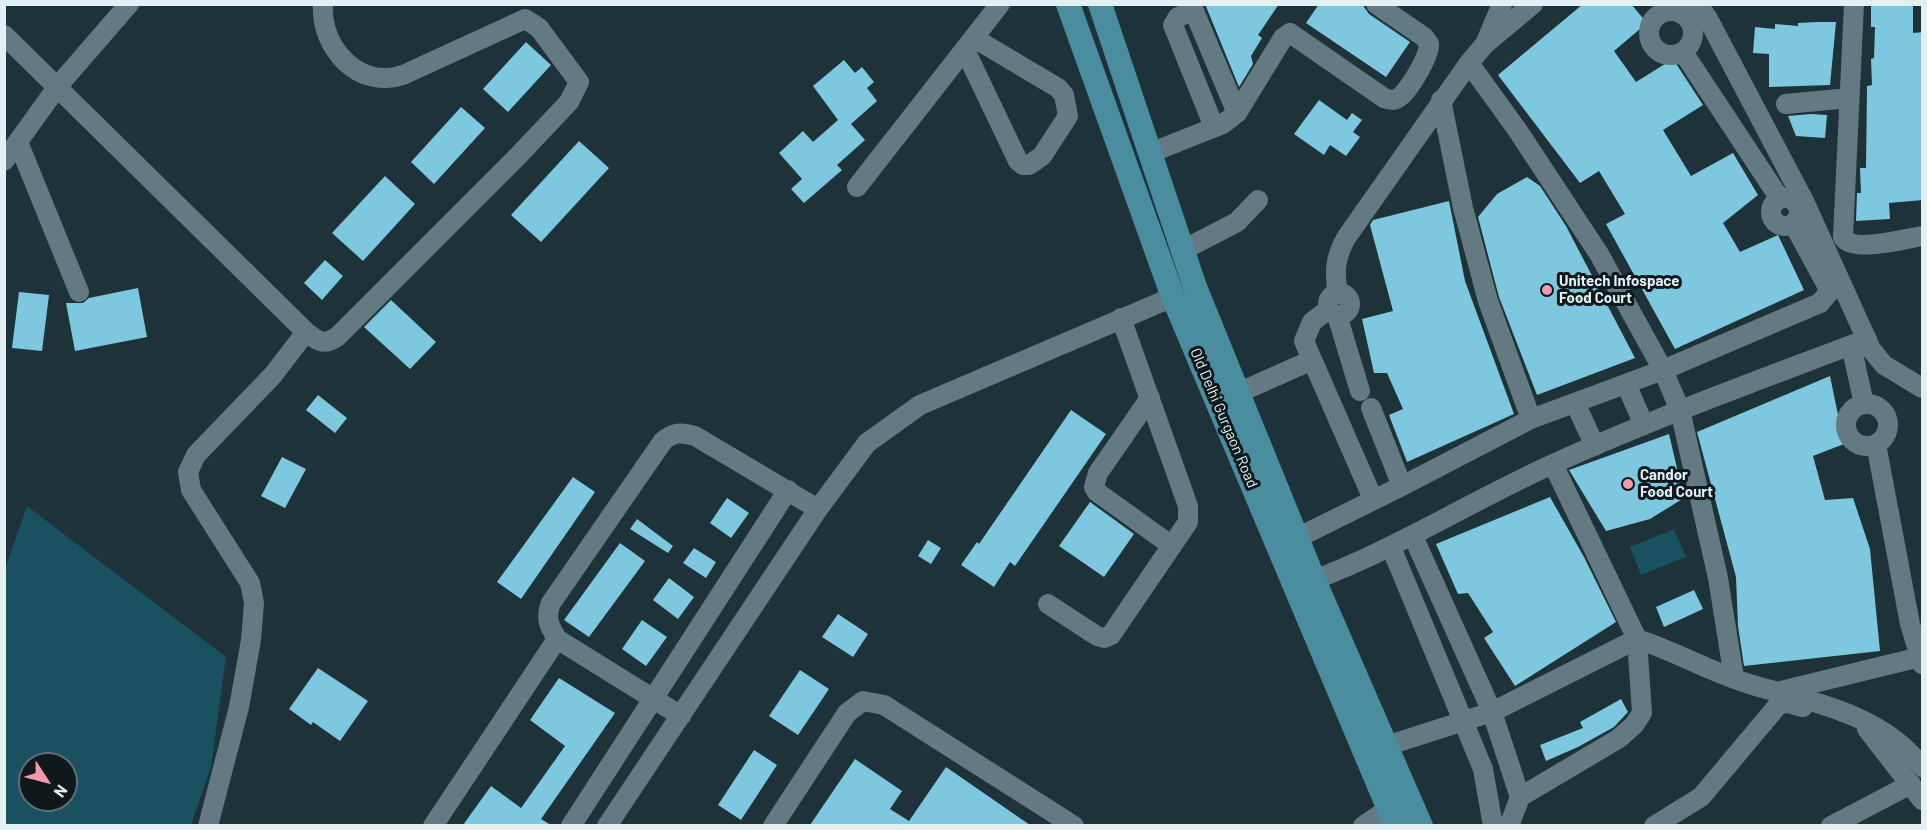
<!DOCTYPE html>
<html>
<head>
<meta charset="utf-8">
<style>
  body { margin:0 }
  #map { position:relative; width:1927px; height:830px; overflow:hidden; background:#1d3239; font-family:Barlow,sans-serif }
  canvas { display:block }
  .frame { position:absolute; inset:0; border:6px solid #e2eff3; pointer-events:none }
  .north { position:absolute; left:18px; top:752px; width:60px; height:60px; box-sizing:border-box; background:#0f181b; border:2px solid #636e71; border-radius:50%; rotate:126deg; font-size:16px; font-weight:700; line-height:24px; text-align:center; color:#e2eff3 }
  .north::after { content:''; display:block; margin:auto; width:21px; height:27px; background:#f39aa8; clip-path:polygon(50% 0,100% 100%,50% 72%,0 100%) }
</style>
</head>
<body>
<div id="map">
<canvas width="1927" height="830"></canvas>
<div class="frame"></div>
<div class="north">N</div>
</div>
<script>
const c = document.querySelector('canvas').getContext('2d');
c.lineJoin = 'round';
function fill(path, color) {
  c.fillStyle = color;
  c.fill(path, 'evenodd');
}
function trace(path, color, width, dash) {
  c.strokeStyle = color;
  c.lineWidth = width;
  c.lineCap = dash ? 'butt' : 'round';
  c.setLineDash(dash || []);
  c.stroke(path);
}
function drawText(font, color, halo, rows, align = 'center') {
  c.font = font + ' Barlow,sans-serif';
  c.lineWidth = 6;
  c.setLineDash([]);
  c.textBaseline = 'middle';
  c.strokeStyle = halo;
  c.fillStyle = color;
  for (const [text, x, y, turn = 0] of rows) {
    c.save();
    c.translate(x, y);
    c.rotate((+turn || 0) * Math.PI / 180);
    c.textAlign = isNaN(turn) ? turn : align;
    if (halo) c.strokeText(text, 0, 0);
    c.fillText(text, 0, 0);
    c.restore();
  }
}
fill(new Path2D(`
  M27,506L226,657L211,767L191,825H5V569ZM30,764H66V800H30Z
  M1674,529L1686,557L1641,575L1630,547Z`), '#1a5160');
fill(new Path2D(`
  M1205,4H1279L1258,35L1262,38L1251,56L1253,64L1239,87Z
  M1319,4H1362L1369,14L1410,42L1386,77L1306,23Z
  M1583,4H1631L1647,23L1614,51L1636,82L1673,59L1703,105L1663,130L1691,176L1733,153L1758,195L1723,223L1740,252L1778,235L1804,290L1675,349L1606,224L1625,214L1599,171L1580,183L1498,75Z
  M1871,4H1913V33L1923,32V200L1889,203L1890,219L1856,221L1857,193H1861L1860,168H1866L1867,86L1872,85L1871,59L1874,58L1875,27H1871Z
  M1817,22H1836L1830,85L1769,87V54L1753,53L1755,27L1775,29V24L1798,26V23Z
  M526,42L551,65L508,112L483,89Z
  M844,60L855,73L862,67L874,82L867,88L877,101L851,124L865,140L837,165L842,170L804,203L791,189L802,179L779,153L803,131L813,142L838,120L813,86Z
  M1319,100L1347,120L1352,113L1362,120L1353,132L1360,137L1346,156L1330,145L1324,155L1294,134Z
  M461,107L485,128L434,184L411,162Z
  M1811,114L1827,115L1825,138L1796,136L1788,116Z
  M579,141L609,168L541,242L511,215Z
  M385,176L415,204L363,261L332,233Z
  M1527,177L1540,186L1566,226L1635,358L1537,395L1499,297L1478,217L1497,194Z
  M1449,201L1465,281L1514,414L1407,462L1389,415L1403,409L1387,373H1374L1362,319L1393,311L1370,225L1373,220Z
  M325,260L343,276L322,300L304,283Z
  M138,288L147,337L75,351L66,303H83L89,298Z
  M19,292L49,295L42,351L12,348Z
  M391,300L436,342L410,369L364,327Z
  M1830,376L1844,444L1813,456L1825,500L1853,498L1870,549L1880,651L1744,666L1738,626L1736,577L1697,432Z
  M318,395L347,418L335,433L306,410Z
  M1071,410L1106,434L1015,566L1010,562L994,587L961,565L977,542L979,544Z
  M1669,434L1684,498L1650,519L1606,531L1569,470Z
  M282,457L306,469L285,508L261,496Z
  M573,477L595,492L521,599L497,582Z
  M1550,497L1584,557L1616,622L1515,686L1484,638L1493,632L1468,593L1458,594L1436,544Z
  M727,498L749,513L731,538L710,523Z
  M1090,502L1134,534L1104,577L1059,546Z
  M637,519L673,546L668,553L630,529Z
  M928,540L941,548L931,564L918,556Z
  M620,543L645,561L589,637L564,620Z
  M694,548L716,562L706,578L683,563Z
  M669,578L694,597L678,619L653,600Z
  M1694,590L1703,609L1664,627L1656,607Z
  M838,614L868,634L853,657L822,637Z
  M642,620L667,637L646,666L622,649Z
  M318,668L368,701L340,741L313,722L311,725L289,709Z
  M800,670L829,689L798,735L769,716Z
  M559,678L615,713L541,819L551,825H463L491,786L521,808L565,746L530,720Z
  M1621,699L1628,712L1614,727L1578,747L1546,761L1540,745L1583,728L1580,722Z
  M754,750L777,765L741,820L718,805Z
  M855,759L902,791L890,809L909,821L946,767L1030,825H810Z`), '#7ec8df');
trace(new Path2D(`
  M1191,4L1237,113
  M1697,4L1707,17L1805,203L1871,349L1884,365L1922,388
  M1854,4L1843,237C1852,253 1905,239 1922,236
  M1649 33a22 22 0 1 1 44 0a22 22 0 1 1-44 0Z
  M1193,11L1178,17L1173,25L1214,127
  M4,35L306,332C319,342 324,346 338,336L518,156L569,102L579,82L539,28L525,19L403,75C359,90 320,48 323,4
  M1486,42L1502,4
  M965,50L1018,161L1023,165H1029L1042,156L1068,116L1064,95L1058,88L974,38
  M1683,52L1780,199
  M1469,63L1518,131L1599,254L1663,370L1680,410L1718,578L1734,678
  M1441,100L1463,208L1488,301L1531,419
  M1786,104L1849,98
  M18,142L79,292
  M1150,153L1223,124L1237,113L1283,38L1290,33L1384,98C1390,100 1394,101 1398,98C1408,93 1430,55 1429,44L1424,37L1376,4
  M4,161L58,86L129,4
  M857,187L1000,4
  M1771 212a14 14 0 1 1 28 0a14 14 0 1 1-28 0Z
  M1183,250L1237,222L1258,200
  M1328 304a11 11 0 1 1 22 0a11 11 0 1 1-22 0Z
  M1338,294C1334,272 1335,258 1346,238L1469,63L1485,44L1533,4
  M1329,309L1312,322L1304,341L1373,499
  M1337,315L1360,391
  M1851,345L1864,404
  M1626,384L1644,425
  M1238,393L1312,360
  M1150,398L1098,473L1094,487L1097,492L1172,546
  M1575,403L1595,446
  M1846 425a21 21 0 1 1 42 0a21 21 0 1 1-42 0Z
  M1876,444L1910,624L1922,664
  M1402,486L1531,419L1663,370L1820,303L1830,291L1793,223
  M1413,536L1492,712L1520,797
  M1297,538L1402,486L1371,408
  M1391,547L1483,769L1493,826
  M1314,580C1398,548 1473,500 1555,463C1657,417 1762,379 1867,339
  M1048,604L1097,636L1104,638L1111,635L1188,522V506L1121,318
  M1781,691L1920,657
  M681,716L557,639C549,626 545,618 551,603L663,441C674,432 681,432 695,436L818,509
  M1867,729L1922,800
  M1386,746L1492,712L1637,639C1678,652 1715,675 1756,686C1816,703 1883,715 1922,767
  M208,826L239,707L251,640L254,603L250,583L191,490L188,472L196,455L273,375L306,332
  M433,826L557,639
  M571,826L788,490
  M607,826L818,509L867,443L920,405L1173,297
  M773,826L847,713L863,701L884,705L1074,826
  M1363,826L1388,809
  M1509,826L1520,797L1618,739L1634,725L1642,713L1637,639L1553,464
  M1654,826L1701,797L1779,704L1788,703L1803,707
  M1831,826L1911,784`), '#637a82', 20);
trace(new Path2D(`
  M1068,4L1173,297L1396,826
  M1100,4L1195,287L1314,580L1421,826`), '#4a8d9f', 24);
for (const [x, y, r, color] of [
  [1547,290,6,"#f39aa8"],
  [1628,484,6,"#f39aa8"]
]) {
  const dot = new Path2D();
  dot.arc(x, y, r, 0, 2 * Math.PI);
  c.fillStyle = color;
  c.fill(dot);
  trace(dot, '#0f181b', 2);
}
drawText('bold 15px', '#e2eff3', '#0f181b', [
  ["Unitech Infospace",1559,281],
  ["Food Court",1559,298],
  ["Candor",1640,475],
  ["Food Court",1640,492]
], 'left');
drawText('15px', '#e2eff3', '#0f181b', [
  ["Old Delhi Gurgaon Road",1224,418,67]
]);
</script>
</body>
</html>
